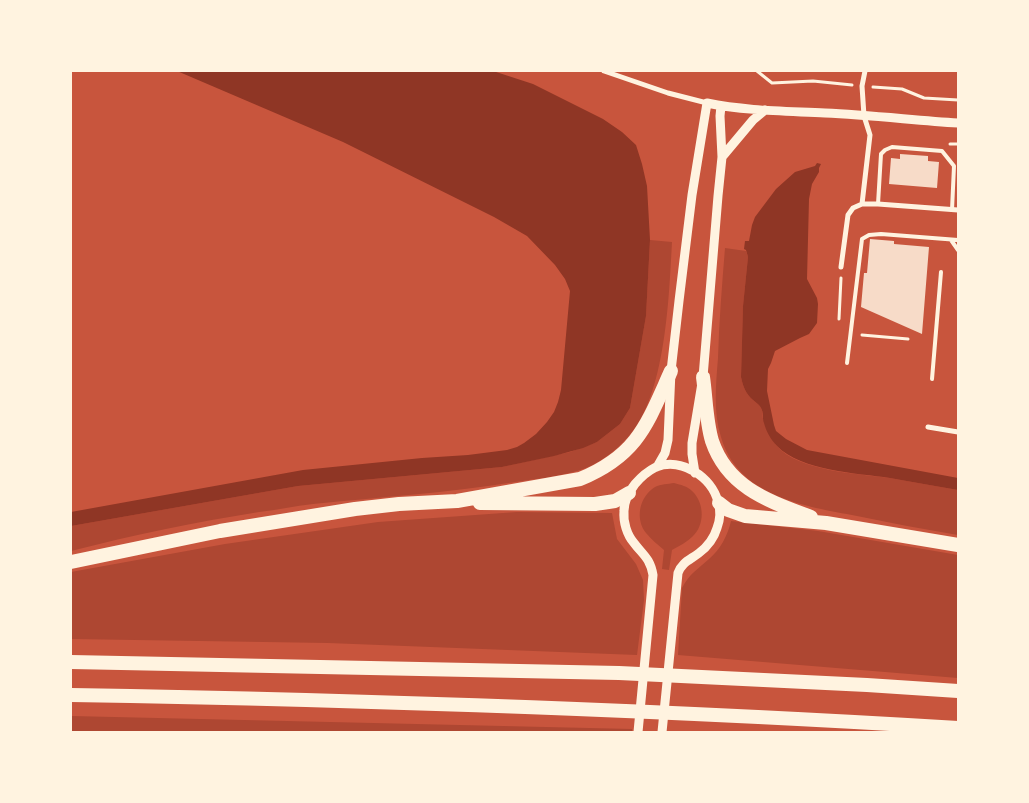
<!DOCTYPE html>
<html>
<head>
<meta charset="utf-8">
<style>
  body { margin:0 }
  #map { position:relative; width:1029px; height:803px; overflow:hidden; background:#c8553d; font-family:"Roboto Condensed",sans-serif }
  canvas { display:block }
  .frame { position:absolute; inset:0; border:72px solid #fff3e0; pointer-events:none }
</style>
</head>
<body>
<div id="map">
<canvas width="1029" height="803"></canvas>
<div class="frame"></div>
</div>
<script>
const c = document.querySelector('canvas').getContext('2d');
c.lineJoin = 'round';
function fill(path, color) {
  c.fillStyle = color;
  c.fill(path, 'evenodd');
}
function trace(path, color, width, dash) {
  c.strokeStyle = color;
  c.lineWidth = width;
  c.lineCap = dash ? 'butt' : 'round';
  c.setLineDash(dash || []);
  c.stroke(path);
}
fill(new Path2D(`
  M650,240L672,242C669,296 666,396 628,437C615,452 596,466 577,471C557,477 535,479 515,482C448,493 380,497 313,504C295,506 277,510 259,512C196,522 133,535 71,551V526L298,486L502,467L570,452L597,442L620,424L630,408L646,316Z
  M725,248L746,251L748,257L743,306L741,377C743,387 746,394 753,400C756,403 760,405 761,408C763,412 762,415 763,419C765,424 774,443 777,446C798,471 859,474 890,478C912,482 935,486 958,490V535C924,529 890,523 857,516C805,506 738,497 721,437C713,412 716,384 718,358C719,322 722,285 725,248Z
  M674,483C681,485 687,486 692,491C705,503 705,526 692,537C687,542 679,546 672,550L669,570L662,569L664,550C658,545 651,539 646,533C635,519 639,497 655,487C661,484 668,484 674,483Z
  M517,512L612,513L617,539L636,564L643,580L644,600L637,655L328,643L71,639V572L225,544L378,522Z
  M731,521L818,531L958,555V678L678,655L682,588C689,574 698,569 709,559C720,550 728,535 731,521Z
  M71,716L632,729V732H71Z`), '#ae4732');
fill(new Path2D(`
  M177,71H493L533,84L603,119L622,132L636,145L642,164L647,186L650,240L646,316L630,408L620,424L597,442L583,448L554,456L502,467L298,486L71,526V512L303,470L422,458L468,455L507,450L517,447L524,443L536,434L547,422L554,412L558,402L561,390L570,291L565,279L555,265L527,236L494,217L343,142Z
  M817,163L821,164L819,168V172L812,184L809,199L807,279L817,298L818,304L817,323L809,334L800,338L775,351L771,363L768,369L767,391L774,425L776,431L786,439L807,450L958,478V490C935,486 912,482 890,478C857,473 801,471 777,446C771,440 766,431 764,423C762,418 764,413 761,408C760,405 756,403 753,400C746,394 743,387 741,377L743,306L748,257L746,250L744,249L745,241H749L752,225L755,217L776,189L795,172L815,166Z`), '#8f3625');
fill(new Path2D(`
  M900,154L928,156V161L939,162L937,188L889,184L891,158L900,159Z
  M870,239L894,241V244L929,247L922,334L861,307L864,273H867Z`), '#f7dbc8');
trace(new Path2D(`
  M757,71L772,83L813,81L852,85
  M873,87L902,89L924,98L958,100
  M950,144H958
  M839,319L841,278
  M862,335L908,339`), '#fff3e0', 3);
trace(new Path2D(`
  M878,204L881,154L885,150L892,147L942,151L954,166L952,210
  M951,240L958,250
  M847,363L862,239L869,235L881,234L958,240
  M932,379L941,272`), '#fff3e0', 4);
trace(new Path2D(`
  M604,71L668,93L707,103
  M862,204L870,135L864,116L862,86L865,71
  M841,267L848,215L853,208L862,204H878L958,210
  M928,427L958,432`), '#fff3e0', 5);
trace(new Path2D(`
  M722,157L753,120L765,110
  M657,467L665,453L668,440L671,371L679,301L692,195L707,103C745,111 786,111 825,113C869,115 913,120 958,123
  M695,473L692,454V443L703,377L718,196L722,157L720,116L721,106
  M638,732L653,575C650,558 643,555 634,543C627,535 623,522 624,511C624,500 629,492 635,484C641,477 648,471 656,467C681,457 712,477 718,502C721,511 720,520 717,528C714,538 707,547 699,553C690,560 682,562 678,573L662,732`), '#fff3e0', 9);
trace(new Path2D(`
  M703,377C706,398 706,421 712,441C728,488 769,501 811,517
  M480,503L595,504L615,501L629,493
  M719,503L728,510L745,516L826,523L958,545
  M71,562L220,531L355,509L399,504L457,501L580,479C638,455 647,424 671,371
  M71,662L619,673L867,685L958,691
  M71,695C367,700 663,710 958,728`), '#fff3e0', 14);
</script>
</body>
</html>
